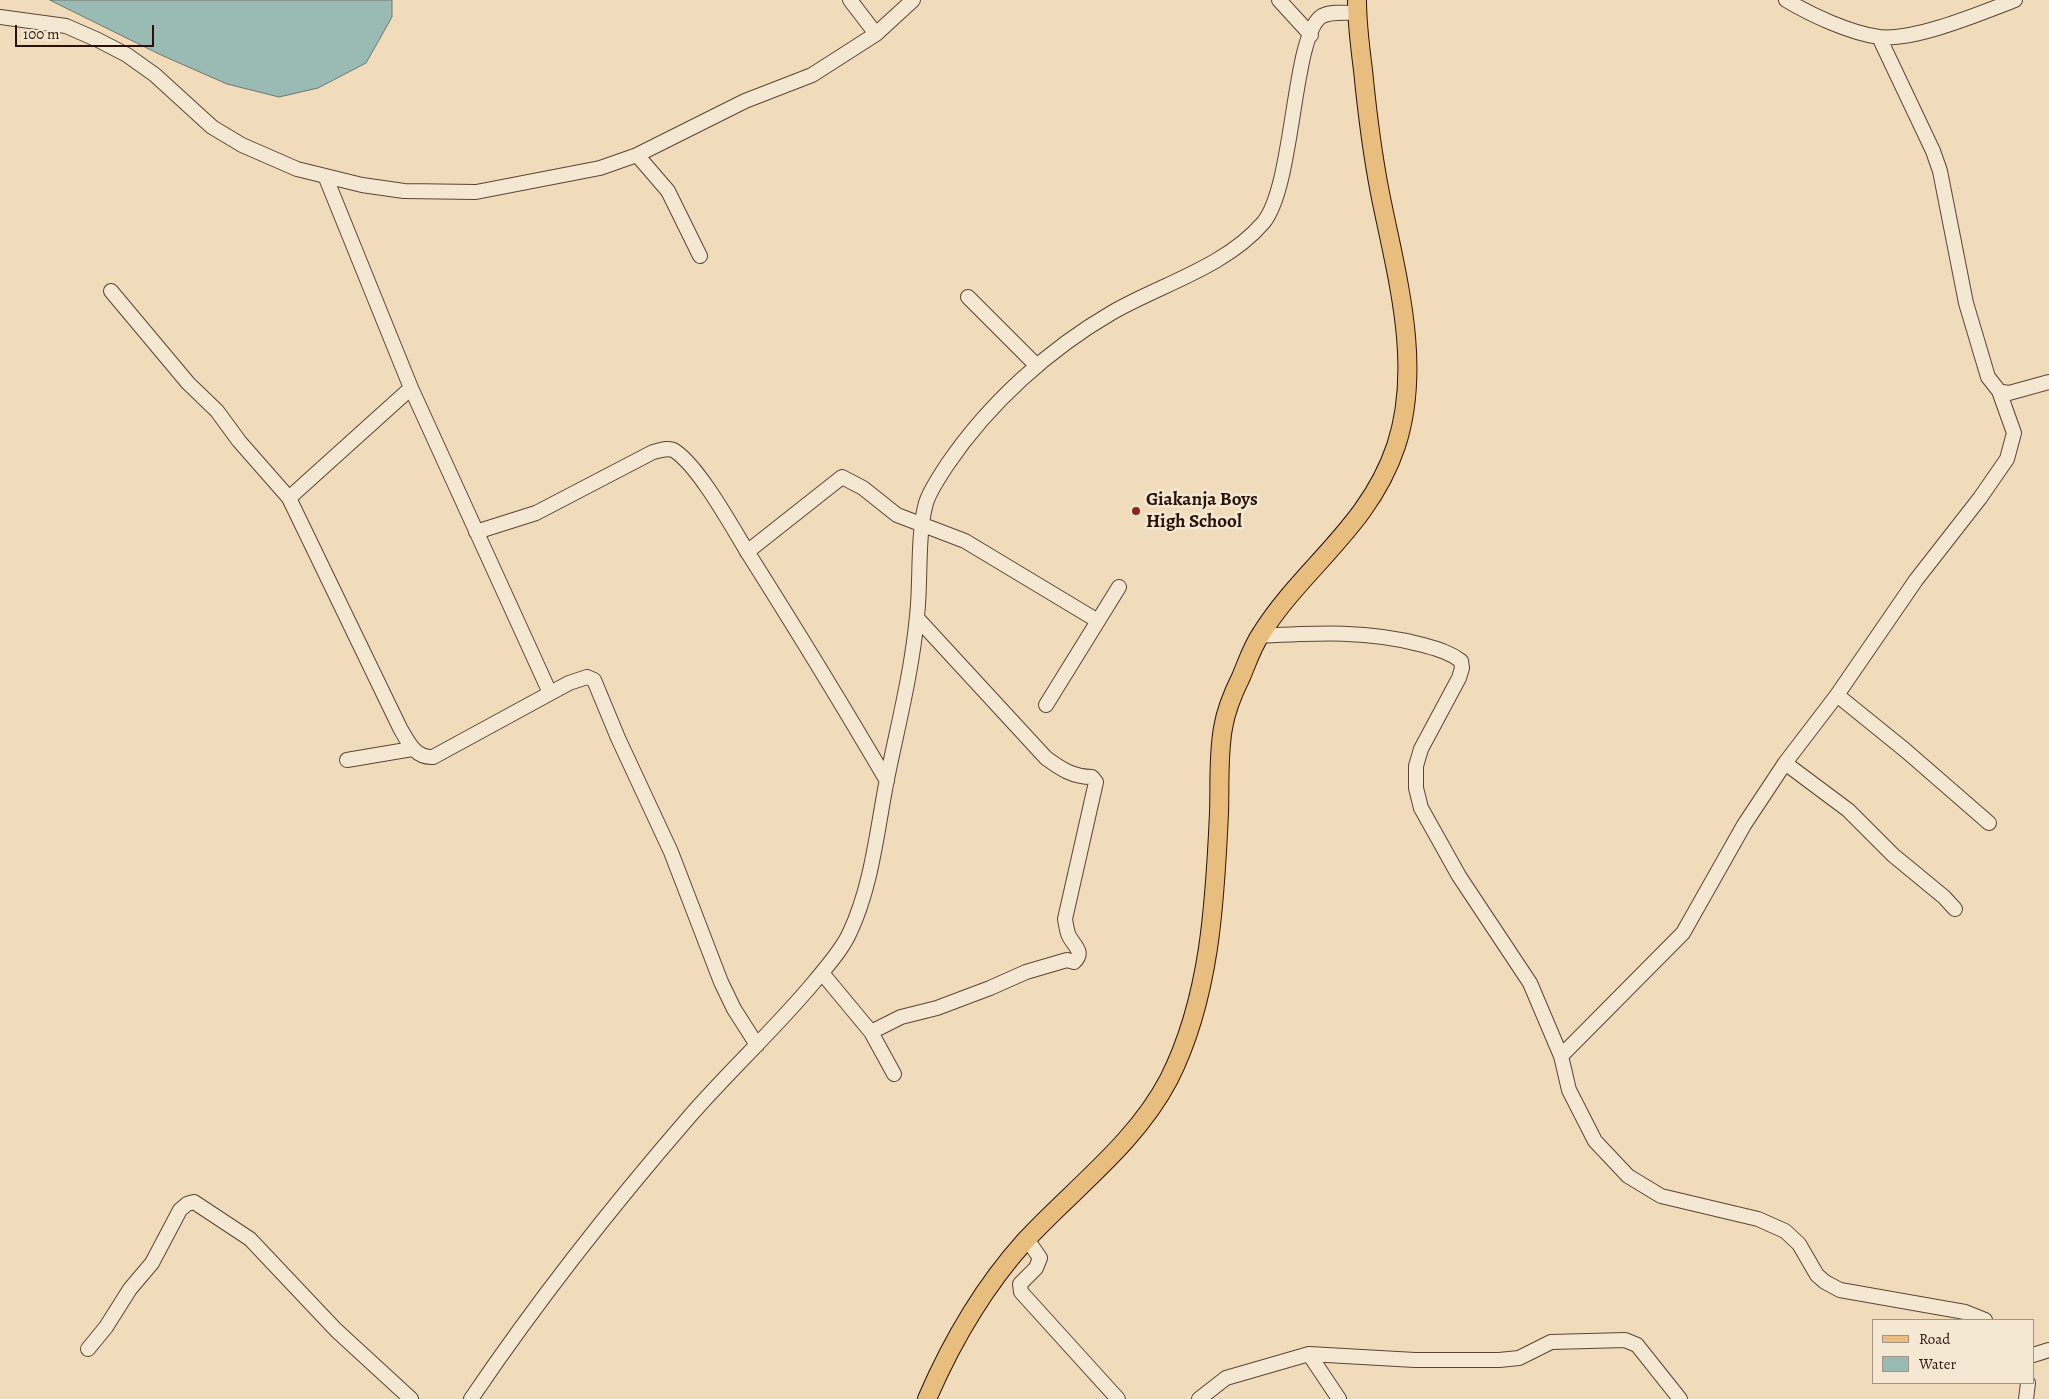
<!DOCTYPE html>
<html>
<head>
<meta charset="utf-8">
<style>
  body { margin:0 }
  #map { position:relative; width:2049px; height:1399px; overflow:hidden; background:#f0dcbb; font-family:Alegreya,serif }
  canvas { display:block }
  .legend { position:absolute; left:1872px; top:1319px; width:162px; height:65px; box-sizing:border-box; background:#f5e8d3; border:1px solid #a49282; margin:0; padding:6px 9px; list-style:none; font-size:15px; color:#2b1209 }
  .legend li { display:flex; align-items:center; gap:10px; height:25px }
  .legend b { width:25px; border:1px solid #a49282 }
  .scale { position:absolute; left:15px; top:25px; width:139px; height:22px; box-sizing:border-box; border:2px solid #2b1209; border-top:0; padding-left:6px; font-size:15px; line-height:18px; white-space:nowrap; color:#2b1209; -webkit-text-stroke:4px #f5e8d3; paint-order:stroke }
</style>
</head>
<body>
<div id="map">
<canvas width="2049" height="1399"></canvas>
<ul class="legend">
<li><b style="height:6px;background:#e8be7e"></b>Road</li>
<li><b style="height:14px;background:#9abbb3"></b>Water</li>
</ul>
<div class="scale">100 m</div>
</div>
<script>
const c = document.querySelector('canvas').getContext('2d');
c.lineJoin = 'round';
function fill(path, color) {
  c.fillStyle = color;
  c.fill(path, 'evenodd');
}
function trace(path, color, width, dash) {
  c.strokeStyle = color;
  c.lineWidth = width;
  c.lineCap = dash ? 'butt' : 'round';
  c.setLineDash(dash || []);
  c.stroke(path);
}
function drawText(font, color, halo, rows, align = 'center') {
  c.font = font + ' Alegreya,serif';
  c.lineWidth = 5;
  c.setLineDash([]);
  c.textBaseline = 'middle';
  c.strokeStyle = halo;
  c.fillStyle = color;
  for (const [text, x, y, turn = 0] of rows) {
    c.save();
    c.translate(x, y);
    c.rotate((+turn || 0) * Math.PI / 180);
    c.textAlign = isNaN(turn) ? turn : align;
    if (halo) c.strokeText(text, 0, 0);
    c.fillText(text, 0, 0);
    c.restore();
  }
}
const water = new Path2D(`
  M50,0H392V17L366,63L318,88L279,97L227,84L161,55Z`);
fill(water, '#9abbb3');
trace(water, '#6e776f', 1);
const minor = new Path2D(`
  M850,0L876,34
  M1279,0L1311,35
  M1786,0C1811,15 1850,33 1879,37C1915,41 1981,13 2015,0
  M0,17L66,26L98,40L127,55L155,75L212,127L242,145L297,169L362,185L404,191L476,192L600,168L637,155L745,101L812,75L876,34L913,0
  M1879,37L1933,151L1940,171L1966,303L1988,377L1999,391L2009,393L2049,382
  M637,155L668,191L700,256
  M326,178L411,388L550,693
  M111,291L188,383L217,411L239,441L289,498L400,728C408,742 415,758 433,757L569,683L587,677L594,680L618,738L671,852L721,982L734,1009L757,1045
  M968,297L1037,366
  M289,498L411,388
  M476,532L536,513L653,452C661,450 669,447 675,451C700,468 732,527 748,553C796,629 842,704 887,781
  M747,552L842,477L863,488L897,515L965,541L1098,621
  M1259,636C1316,633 1368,630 1423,645C1437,649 1449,652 1461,661L1462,668L1459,678L1421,749L1416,766V788L1421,808L1459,876L1530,983L1561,1056L1569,1090L1595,1141L1628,1176L1661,1196L1758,1219L1785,1231L1799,1244L1817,1275L1825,1282L1840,1290L1965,1312L1985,1320
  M1837,695L1905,750L1989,823
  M1046,705L1119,587
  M347,760L412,749
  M1785,763L1848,810L1893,855L1944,897L1955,909
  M822,973L871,1032L894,1074
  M871,1032L901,1017L937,1008L990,988L1026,972L1067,960L1074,962C1085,952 1074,946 1069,936C1067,932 1066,925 1065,919L1096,782L1092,777C1073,777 1061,769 1046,758L917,618
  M1561,1056L1683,933L1744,825L1785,763L1837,695L1916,580L1980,498L2007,459L2014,433L1999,391
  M1027,1239L1040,1258L1036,1268L1020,1284L1021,1292L1118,1399
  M88,1349L106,1327L130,1289L152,1263L180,1210L187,1204L194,1202L250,1239L336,1330L411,1399
  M1309,1354L1339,1399
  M2033,1355L2049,1350
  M471,1399C538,1300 612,1206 690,1116C730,1070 776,1028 815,981C827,966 842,950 850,932C872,885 877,830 887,779C898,725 912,671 917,616C921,582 917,535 926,503C930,490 940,476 947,465C989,403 1049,349 1113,312C1162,284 1225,267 1263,223C1295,185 1292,34 1322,16C1332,11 1346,13 1357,13
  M1199,1399L1226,1378L1309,1354L1415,1360H1499L1519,1358L1551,1342L1625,1340L1637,1345L1680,1399
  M2026,1399L2028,1383`);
const major = new Path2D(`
  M927,1399C952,1341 982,1289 1025,1241C1073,1189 1136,1143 1169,1079C1210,998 1215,902 1219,813C1220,785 1218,756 1223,728C1226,710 1233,693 1241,677C1247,663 1252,647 1261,634C1303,567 1369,527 1396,446C1423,364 1396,274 1380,193C1372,152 1367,111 1363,70C1360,47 1357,23 1357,0`);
trace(minor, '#5c4436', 16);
trace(major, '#2b1209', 20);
trace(minor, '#f5e8d3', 14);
trace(major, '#e8be7e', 18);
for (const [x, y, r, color] of [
  [1136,511,5,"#8f2418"]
]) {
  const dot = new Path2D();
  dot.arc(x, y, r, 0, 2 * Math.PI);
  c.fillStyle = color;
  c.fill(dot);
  trace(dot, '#f5e8d3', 2);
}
drawText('bold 19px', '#2b1209', '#f5e8d3', [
  ["Giakanja Boys",1146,500],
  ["High School",1146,522]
], 'left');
</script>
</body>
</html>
